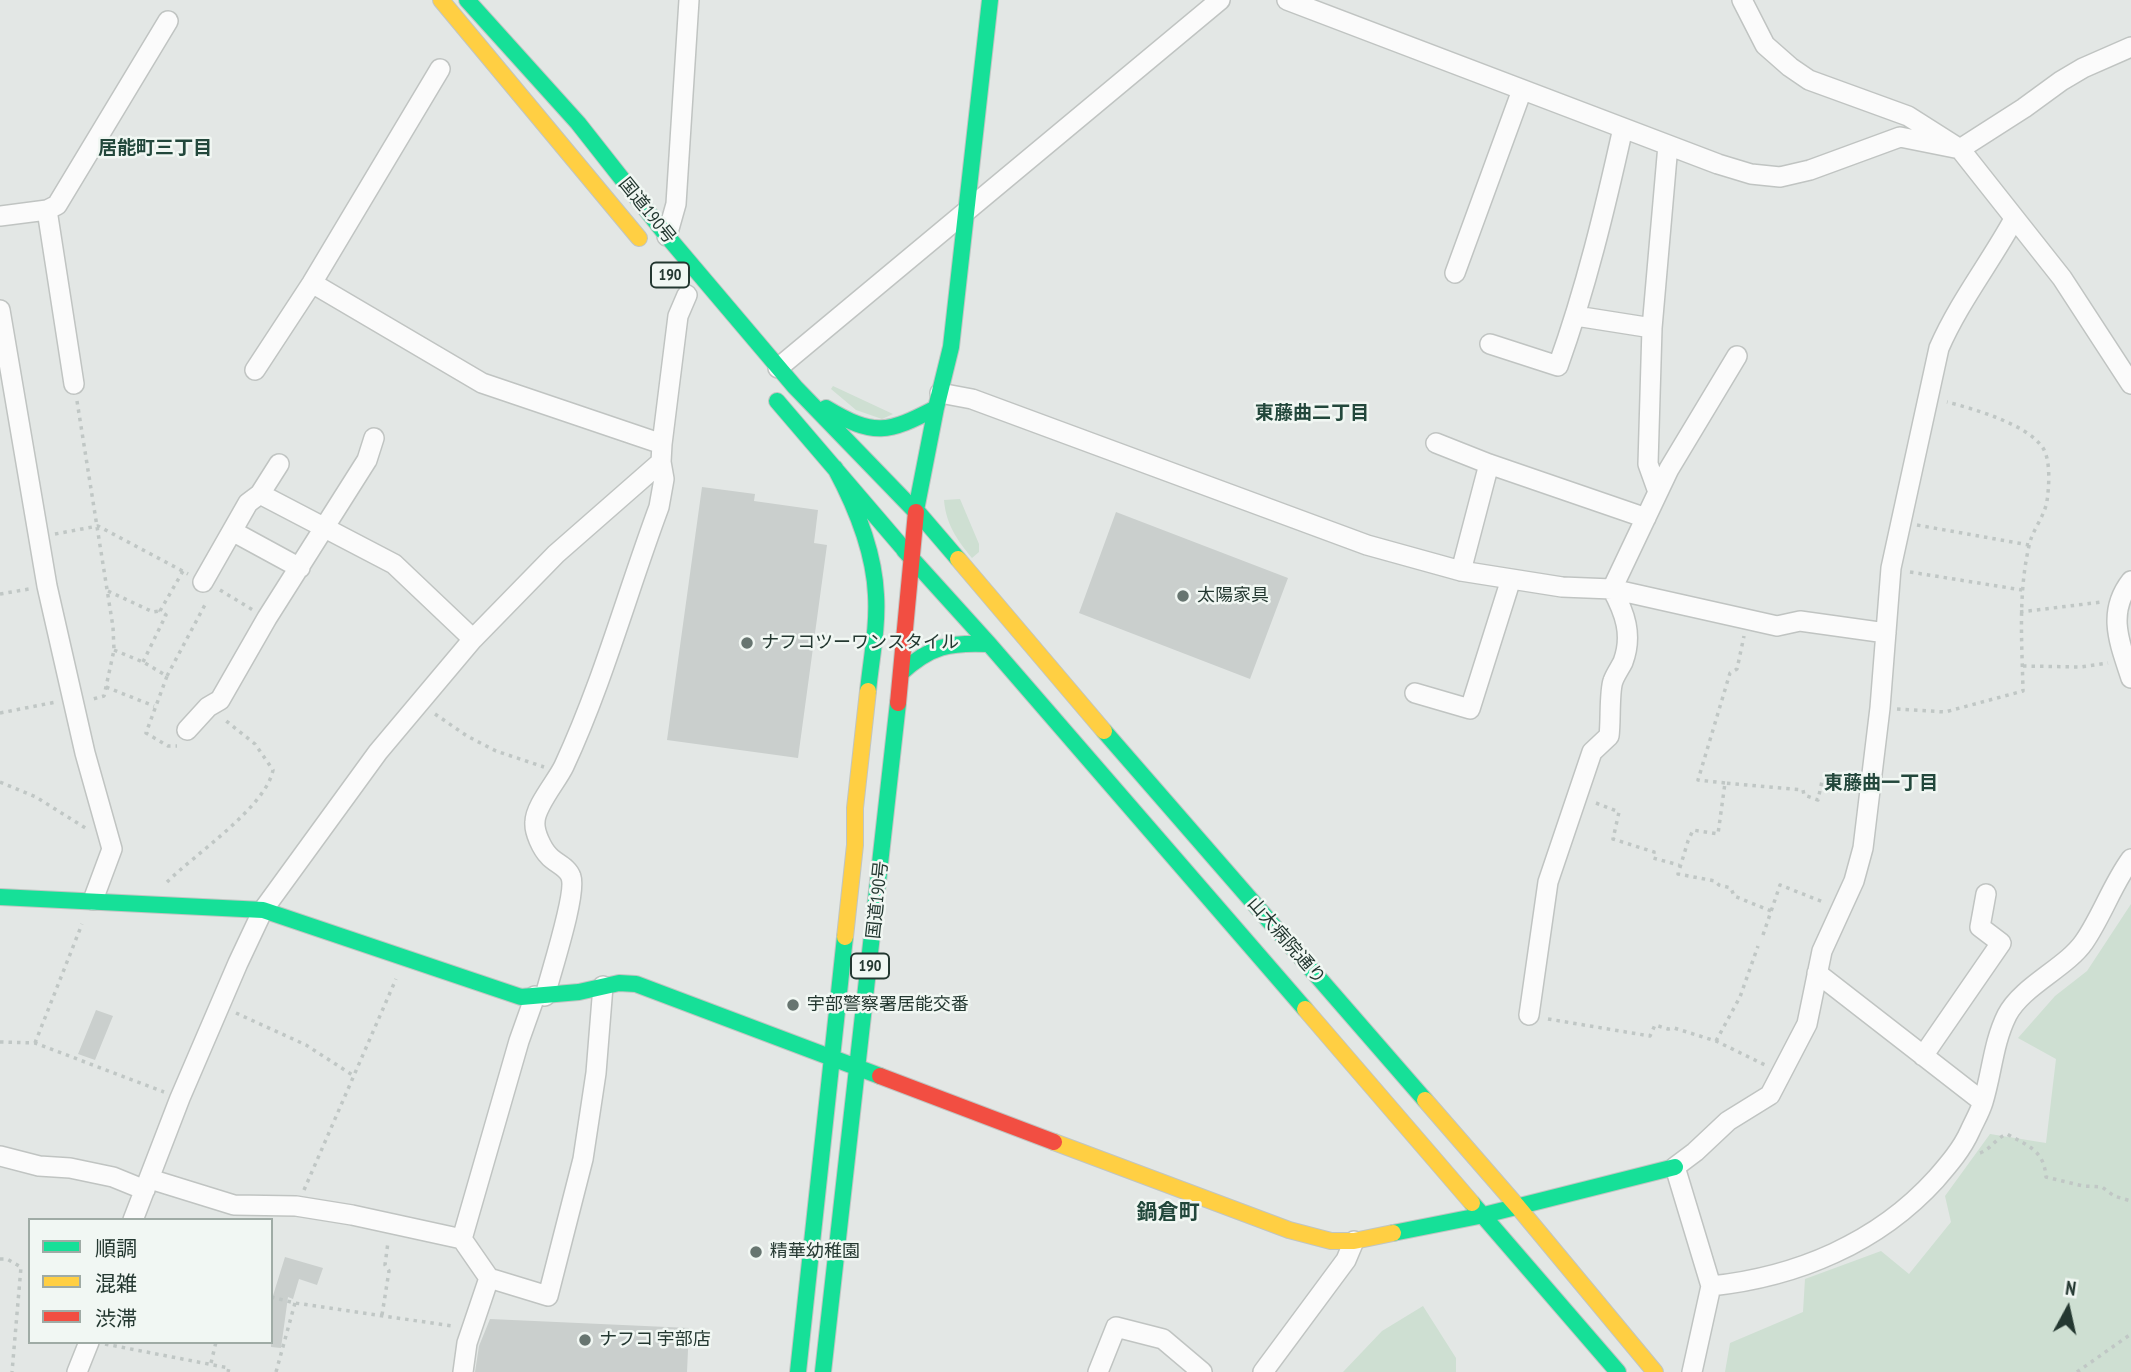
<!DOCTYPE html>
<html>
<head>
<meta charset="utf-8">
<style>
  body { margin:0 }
  #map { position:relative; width:2131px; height:1372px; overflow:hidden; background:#e3e7e5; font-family:"PT Sans Narrow","Noto Sans JP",sans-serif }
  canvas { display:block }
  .legend { position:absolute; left:28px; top:1218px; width:245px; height:126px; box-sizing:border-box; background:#f1f7f3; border:2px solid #9faba5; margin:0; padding:9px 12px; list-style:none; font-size:21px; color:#243831 }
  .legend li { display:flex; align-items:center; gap:14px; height:35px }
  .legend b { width:35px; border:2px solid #9faba5 }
  .north { position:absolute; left:2033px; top:1274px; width:70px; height:70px; -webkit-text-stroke:5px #f1f7f3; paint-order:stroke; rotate:8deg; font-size:19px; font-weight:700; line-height:28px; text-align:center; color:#243831 }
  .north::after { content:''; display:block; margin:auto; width:24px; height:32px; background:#243831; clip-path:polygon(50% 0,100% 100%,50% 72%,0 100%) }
</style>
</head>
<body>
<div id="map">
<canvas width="2131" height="1372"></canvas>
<ul class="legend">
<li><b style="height:9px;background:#16e098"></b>順調</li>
<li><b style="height:9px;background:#ffcf43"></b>混雑</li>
<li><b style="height:9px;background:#f24e42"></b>渋滞</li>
</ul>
<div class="north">N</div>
</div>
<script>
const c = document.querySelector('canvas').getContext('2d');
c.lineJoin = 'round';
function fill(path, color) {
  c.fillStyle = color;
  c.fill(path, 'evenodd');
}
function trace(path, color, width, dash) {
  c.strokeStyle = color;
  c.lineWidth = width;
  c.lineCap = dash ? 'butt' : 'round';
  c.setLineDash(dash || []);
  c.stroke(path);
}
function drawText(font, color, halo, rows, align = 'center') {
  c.font = font + ' "PT Sans Narrow","Noto Sans JP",sans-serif';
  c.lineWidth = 5;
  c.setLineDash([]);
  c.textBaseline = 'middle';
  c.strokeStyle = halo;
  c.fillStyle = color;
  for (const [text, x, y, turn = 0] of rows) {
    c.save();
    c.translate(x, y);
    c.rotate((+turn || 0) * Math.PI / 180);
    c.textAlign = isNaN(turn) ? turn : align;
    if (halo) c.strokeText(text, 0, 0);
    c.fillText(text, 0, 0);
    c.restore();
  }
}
fill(new Path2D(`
  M833,386L893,414L882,419L856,410L831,389Z
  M960,499L979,544V552L972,558C957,540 946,524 944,500Z
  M2131,904V1372H1725L1730,1343L1803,1312L1805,1279L1881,1251L1909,1274L1951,1222L1945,1196L1990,1134L2046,1143L2056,1059L2018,1038L2055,996L2087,971Z
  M1423,1306L1456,1358V1372H1343L1382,1331Z`), '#cedfd2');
fill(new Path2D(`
  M702,487L755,494L754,501L818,510L814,543L827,545L798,758L667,740Z
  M1116,512L1288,578L1250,679L1079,613Z
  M96,1010L113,1016L95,1060L78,1054Z
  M285,1257L323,1268L317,1285L299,1279L293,1299L288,1297L281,1348L271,1347V1302Z
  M490,1319L689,1328L687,1372H475L479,1346Z`), '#cacfcd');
const street = new Path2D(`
  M1287,0L1718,164L1751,174L1780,177L1810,170L1900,137L1960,149L2024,108L2061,81L2083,68L2131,47
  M1742,0L1765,45L1790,67L1809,80L1908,116L1960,149L2062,278L2131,384
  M47,210L74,384
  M0,216L47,210L57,205L168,21
  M2014,219C1990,263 1959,302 1939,348L1891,568L1880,708L1863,848L1854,881L1822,951L1807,1024L1770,1095L1728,1121L1695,1152L1675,1167L1711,1286C1797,1277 1878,1243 1936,1179C1949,1164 1962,1149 1970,1131C1974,1122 1980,1112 1983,1102C1992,1073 1993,1043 2007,1015C2022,986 2066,968 2084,942C2102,916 2112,885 2131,859
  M667,236L676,204L689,0
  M1455,273L1522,90
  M312,283L482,383L662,444
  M0,310L47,586L85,753L112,849L93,900
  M1576,316L1652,328
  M1490,344L1558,366C1586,288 1605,209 1623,128
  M778,368L1220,0
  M255,370L312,283L440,69
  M940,393L972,399L1367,545L1461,571L1562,587L1612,589L1777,626L1800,621L1886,633
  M1436,443L1489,464L1646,518
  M1658,492L1648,464L1652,328L1668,145
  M260,494L394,564L473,639
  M232,531L300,568
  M1461,571L1489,464
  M2131,581C2106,613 2120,644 2131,678
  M203,582L248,503L260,494L279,464
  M1415,693L1470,709L1511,579
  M187,730L208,707L220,700L267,618L367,460L374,438
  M1817,973L1983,1102
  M545,996C550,975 577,894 571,877C568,867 555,863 549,856C542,849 534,832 535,822C535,806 557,781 564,766C603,682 627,593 659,507L664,479L661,462L662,444L678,316L687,295
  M1529,1015L1548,882L1592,752L1609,736C1611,722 1609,692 1613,681C1615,675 1620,668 1623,662C1633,635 1625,613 1612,589L1669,469L1737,356
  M1923,1056L2001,943L1980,927L1986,894
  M0,1156L39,1166L70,1168L113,1177L145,1190
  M150,1179L234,1205L296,1206L352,1215L462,1239L489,1278L548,1296L583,1159L596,1073L603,986
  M133,1220L180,1098L238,963L263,910L378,752L473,639L556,554L661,462
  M462,1239L519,1041L535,996
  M77,1372L89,1342
  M463,1372L467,1343L489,1278
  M1098,1372L1116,1327L1163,1339L1202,1372
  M1263,1372L1346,1260L1354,1241
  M1692,1372L1711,1286`);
const fast = new Path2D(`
  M467,0L578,123L667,236L795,387L916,512
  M777,401L902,547
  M826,408C874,437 888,433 936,408
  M835,468C856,507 874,550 876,595C878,627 871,660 868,691
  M904,550L989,644L1305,1009
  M958,559L916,510L936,408L951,347L990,0
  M901,673C930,646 950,642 989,644
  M1104,731L1425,1100
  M0,897L263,910L521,997L579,992L619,983L636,984L880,1076
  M1472,1203L1618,1372
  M1393,1233L1484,1215L1675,1167
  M798,1372L845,937
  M823,1372L898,703`);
const slow = new Path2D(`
  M441,0L639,238
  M958,559L1104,731
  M845,937L855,845V808L868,691
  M1305,1009L1472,1203
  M1425,1100L1518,1207L1655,1372
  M1054,1142L1289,1230L1331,1241H1354L1393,1233`);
const jam = new Path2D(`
  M898,703L916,512
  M880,1076L1054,1142`);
trace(street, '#c0c4c2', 22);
trace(fast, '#c0c5c2', 18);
trace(slow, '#c0c5c2', 18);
trace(jam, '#c0c5c2', 18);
trace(new Path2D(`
  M77,401L113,627L114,650L104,696L93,699
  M1917,525L2029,545
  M55,534L98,526L188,574
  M1910,572L2022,590
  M220,590L253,610
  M108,591L153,612L160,611
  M0,594L29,589
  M2020,612L2102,602
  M114,650L143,662L167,676L146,733L168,746H177
  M143,662L166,615L160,611L183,571
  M2023,666L2081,667L2108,663
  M167,676L207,601
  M106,687L154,706
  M1897,709L1945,712L2023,691C2022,643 2018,594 2029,546C2032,530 2044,518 2047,501C2049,487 2051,461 2043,448C2027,424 1974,409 1947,402
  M0,713L56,702
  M435,714L467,736L496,751L544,767
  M0,782L36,797L87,829
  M1725,783L1698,780L1730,673L1737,669L1744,636
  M1596,803L1619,812L1613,839L1654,852L1653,858L1679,865
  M167,882C194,855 266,807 273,770L255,744L225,720
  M1771,911L1734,896L1731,888L1719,885L1715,881L1678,874L1688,841L1693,830L1718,834L1725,783L1803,790L1804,795L1818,800L1822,781L1853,785
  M1763,935L1780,885L1823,902
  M236,1013L306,1045L354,1076
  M1548,1019L1650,1036L1655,1025L1668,1029L1674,1028L1716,1041L1765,1065
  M1716,1041L1740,997L1758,946
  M0,1042L35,1043L164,1092
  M35,1043L82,924
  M1980,1153C1991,1149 1996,1138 2007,1134C2028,1146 2044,1150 2046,1177L2083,1186L2102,1187L2114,1196L2131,1201
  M304,1190L396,979
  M0,1259H7L21,1267L12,1372
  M271,1297L295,1303L452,1326
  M382,1315L389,1271L385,1265L388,1242
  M105,1344L229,1368L228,1372
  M211,1363L216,1342
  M276,1372L295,1303
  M2077,1372L2131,1334`), '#c0c7c5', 3.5, [3.5, 5]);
trace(street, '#fbfbfb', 19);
trace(fast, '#16e098', 16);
trace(slow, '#ffcf43', 16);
trace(jam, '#f24e42', 16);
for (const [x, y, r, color] of [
  [1183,596,7,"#677570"],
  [747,643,7,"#677570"],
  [793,1005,7,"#677570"],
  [756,1252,7,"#677570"],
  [585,1340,7,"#677570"]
]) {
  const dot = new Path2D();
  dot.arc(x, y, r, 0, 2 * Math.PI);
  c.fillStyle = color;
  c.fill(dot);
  trace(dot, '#f1f7f3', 2.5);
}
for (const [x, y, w] of [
  [670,275,38],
  [870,966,38]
]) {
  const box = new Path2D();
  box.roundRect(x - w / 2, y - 12.5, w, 25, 5);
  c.fillStyle = '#f1f7f3';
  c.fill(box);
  trace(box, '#243831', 2);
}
drawText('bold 16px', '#243831', null, [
  ["190",670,275],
  ["190",870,966]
]);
drawText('18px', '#243831', '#f1f7f3', [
  ["国道190号",647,211,51],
  ["国道190号",878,900,-84],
  ["山大病院通り",1286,941,49]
]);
drawText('18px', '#243831', '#f1f7f3', [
  ["太陽家具",1197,596],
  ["ナフコツーワンスタイル",761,643],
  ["宇部警察署居能交番",807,1005],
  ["精華幼稚園",770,1252],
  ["ナフコ 宇部店",599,1340]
], 'left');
drawText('bold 19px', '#22473b', '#f1f7f3', [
  ["居能町三丁目",155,149],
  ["東藤曲二丁目",1312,414],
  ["東藤曲一丁目",1881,784]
]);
drawText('bold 21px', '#22473b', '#f1f7f3', [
  ["鍋倉町",1168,1213]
]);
</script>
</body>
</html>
